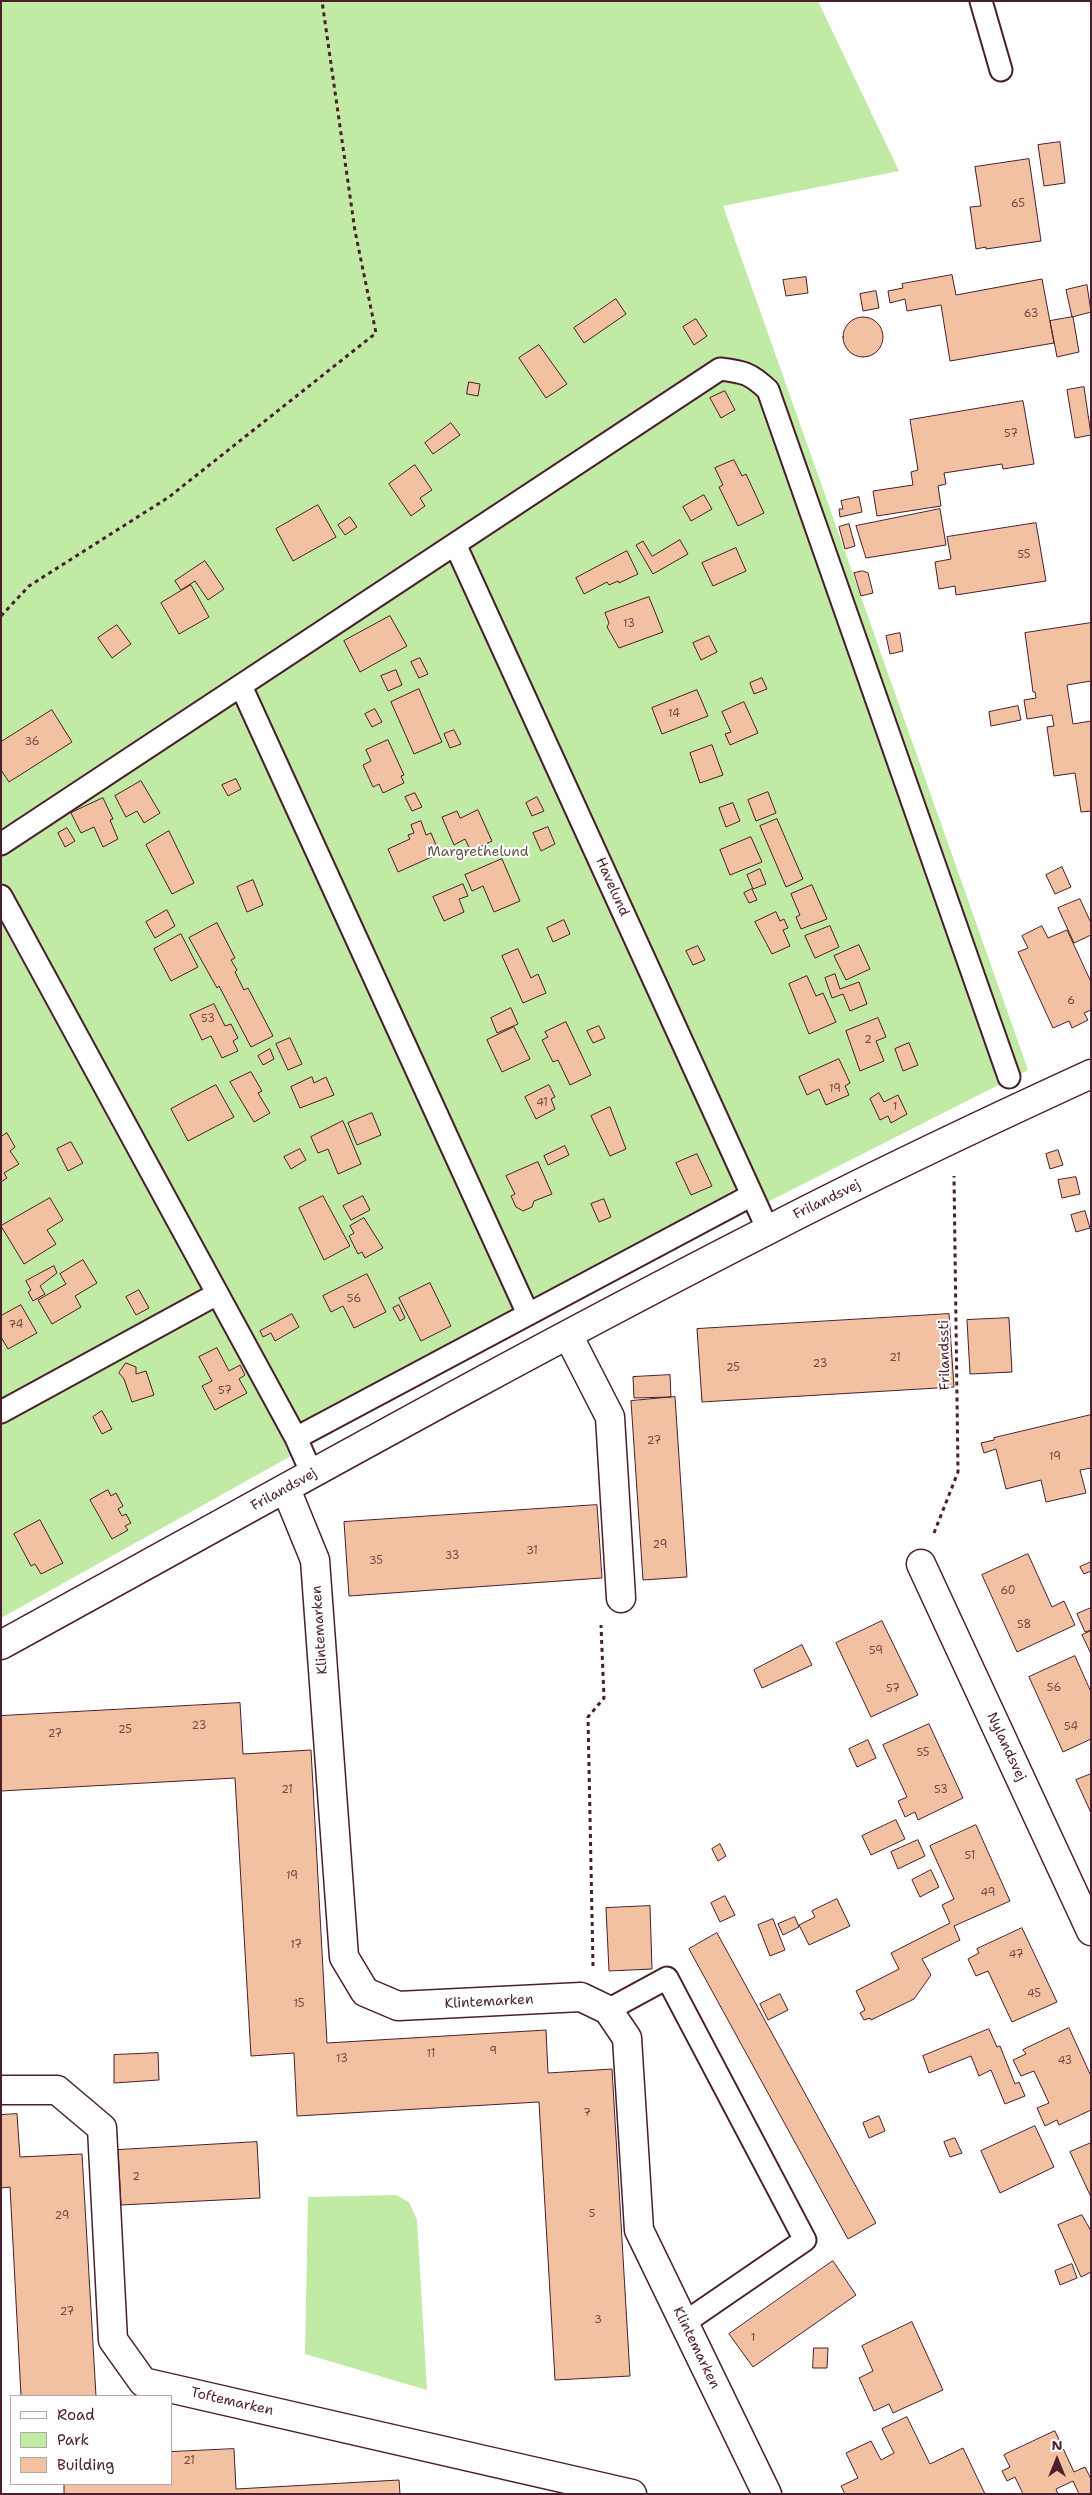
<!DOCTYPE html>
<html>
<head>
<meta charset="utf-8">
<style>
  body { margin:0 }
  #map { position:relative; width:1092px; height:2495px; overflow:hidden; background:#fff; font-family:"Shantell Sans",sans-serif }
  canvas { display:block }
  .frame { position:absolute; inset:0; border:2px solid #4a1f2b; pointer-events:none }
  .legend { position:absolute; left:10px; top:2395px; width:162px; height:90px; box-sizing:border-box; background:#fff; border:1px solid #b7a5aa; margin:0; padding:6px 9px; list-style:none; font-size:15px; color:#4a1f2b }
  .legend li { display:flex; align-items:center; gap:10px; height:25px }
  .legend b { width:25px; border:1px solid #b7a5aa }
  .north { position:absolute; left:1032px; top:2435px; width:50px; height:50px; -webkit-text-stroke:4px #fff; paint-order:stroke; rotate:0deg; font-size:14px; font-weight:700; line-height:20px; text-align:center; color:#4a1f2b }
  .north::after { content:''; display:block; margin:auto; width:18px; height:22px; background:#4a1f2b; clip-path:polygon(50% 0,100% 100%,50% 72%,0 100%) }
</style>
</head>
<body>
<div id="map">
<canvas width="1092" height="2495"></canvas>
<div class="frame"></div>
<ul class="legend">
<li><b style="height:6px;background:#fff"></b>Road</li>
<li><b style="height:14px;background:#c1eaa5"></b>Park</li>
<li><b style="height:14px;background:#f1c1a1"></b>Building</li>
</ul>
<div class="north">N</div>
</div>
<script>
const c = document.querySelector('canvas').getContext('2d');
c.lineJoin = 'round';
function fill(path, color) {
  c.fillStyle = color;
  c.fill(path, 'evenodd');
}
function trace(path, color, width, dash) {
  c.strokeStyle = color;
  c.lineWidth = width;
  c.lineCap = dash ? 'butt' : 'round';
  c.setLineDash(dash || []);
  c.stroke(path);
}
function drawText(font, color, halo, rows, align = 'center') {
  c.font = font + ' "Shantell Sans",sans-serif';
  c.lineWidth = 4;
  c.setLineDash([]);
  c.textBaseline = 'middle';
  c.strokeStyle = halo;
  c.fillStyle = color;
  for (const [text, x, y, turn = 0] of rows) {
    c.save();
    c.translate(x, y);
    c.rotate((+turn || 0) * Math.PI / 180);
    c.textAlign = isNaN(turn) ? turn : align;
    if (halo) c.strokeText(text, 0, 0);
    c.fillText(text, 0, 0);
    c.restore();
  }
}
fill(new Path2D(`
  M1,1H818L899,171L723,206L1028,1070L529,1323L1,1618Z
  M396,2195L409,2202L417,2220L427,2390L305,2354L308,2197Z`), '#c1eaa5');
const building = new Path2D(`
  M1060,142L1065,183L1044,186L1038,145Z
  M1029,159L1041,241L986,249V247L976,249L970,207L981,206L975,167Z
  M952,275L956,295L1042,279L1054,343L950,361L941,305L907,311L905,299L890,303L888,291L903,288L902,284Z
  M806,277L808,293L786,296L783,280Z
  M1087,285L1091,312L1072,317L1066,290Z
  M876,291L879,308L863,311L860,294Z
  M616,299L626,314L584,343L574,328Z
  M843 337a20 20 0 1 1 40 0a20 20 0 1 1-40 0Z
  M1073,317L1079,352L1057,357L1050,321Z
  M696,319L707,336L694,345L683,327Z
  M539,345L567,384L546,398L519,358Z
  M469,382L480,384L478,396L467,394Z
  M1084,387L1091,435L1075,438L1067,390Z
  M725,391L735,410L721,418L710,398Z
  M1023,401L1034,464L1003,469L1002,464L944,473L946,484L938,486L941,506L877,516L873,491L913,485L911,472L918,470L910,420Z
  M451,423L460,435L433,454L425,443Z
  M734,460L742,476L746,474L764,513L738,526L719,487L723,485L715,468Z
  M415,465L432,490L420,498L425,506L411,516L389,484Z
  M704,495L712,509L691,521L683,507Z
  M859,497L862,512L840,517L839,509H843L841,501Z
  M318,505L336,537L293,561L276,529Z
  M940,509L946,545L866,558L856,526Z
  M350,517L357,527L345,535L338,525Z
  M1036,523L1046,581L956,595L955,586L939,589L935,562L951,559L947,537Z
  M849,524L855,546L845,549L839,527Z
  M680,540L688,554L653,574L636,545L643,541L652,556Z
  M736,548L746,571L713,586L702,563Z
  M627,551L638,574L619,583L618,581L609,585L607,582L584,594L576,578Z
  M205,561L224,589L208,600L195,581L181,590L175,581Z
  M863,571L868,573L873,593L861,596L854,573Z
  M191,585L209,617L179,634L161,603Z
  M649,597L663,632L619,648L607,627L609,623L605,613Z
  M390,616L407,646L360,672L344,641Z
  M1091,623V681L1067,685L1073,724L1091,721V811L1081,812L1075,773L1054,776L1047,727L1054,726L1052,715L1027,719L1024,700L1036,698L1035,692H1033L1025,633Z
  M117,625L131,644L112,658L98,638Z
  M900,633L903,651L890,654L886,636Z
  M709,636L717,652L701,660L693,643Z
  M420,658L428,674L419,678L411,662Z
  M396,670L402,685L388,691L381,676Z
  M762,678L767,689L754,694L750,683Z
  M419,689L442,742L414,754L391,702Z
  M697,690L708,716L662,734L652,708Z
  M744,702L758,733L730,745L725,734L731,732L722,712Z
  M1018,706L1021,720L991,726L989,712Z
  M375,709L382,722L372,727L365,714Z
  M52,710L72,742L9,782L1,770V742Z
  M454,730L461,744L450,748L444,734Z
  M388,740L404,775L401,776L404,783L383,793L379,784L373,787L363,765L371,761L366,750Z
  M712,745L723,775L700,783L690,753Z
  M236,779L241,789L228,796L222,785Z
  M141,781L160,813L144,823L137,811L126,817L115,796Z
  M768,792L776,813L756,821L748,800Z
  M415,793L422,807L412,811L405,797Z
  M537,797L544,811L532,816L526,803Z
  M103,798L113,819L110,820L118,839L103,847L94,827L81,833L71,813Z
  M733,803L740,821L726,827L719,808Z
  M478,810L492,841L471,851L465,839L454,845L442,817L457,811L460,818Z
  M777,819L803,879L786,887L760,826Z
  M421,821L426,835L431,833L438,850L435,851L436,855L398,872L388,849L410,839L408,835L414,833L411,825Z
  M548,827L555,844L541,851L533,833Z
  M67,828L75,841L65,847L58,833Z
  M169,831L194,883L172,894L146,845Z
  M751,837L762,862L730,875L720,850Z
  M502,859L520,901L494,912L483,886L472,891L465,875Z
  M1062,867L1071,887L1055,894L1046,875Z
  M760,869L766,884L753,889L747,875Z
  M253,880L263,905L247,912L237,887Z
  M463,884L468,896L459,899L464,912L444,921L433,897Z
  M812,885L827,919L801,929L796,917L800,915L791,894Z
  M752,889L757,900L749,903L744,893Z
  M1080,899L1091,923V935L1074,943L1058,908Z
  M167,910L175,926L155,938L146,922Z
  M776,912L780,921L784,919L788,928L783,930L790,946L772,954L755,922Z
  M564,920L570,934L553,942L547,928Z
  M217,923L235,958L231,960L237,970L235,972L244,990L248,988L273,1036L251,1047L219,986L217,988L189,938Z
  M830,926L839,947L815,958L805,936Z
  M1042,926L1048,938L1067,930L1091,982V1010L1084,1013L1088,1020L1072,1028L1069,1021L1053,1028L1018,952L1028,948L1022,936Z
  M181,934L198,967L171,981L154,949Z
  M859,945L870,969L846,980L834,956Z
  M698,946L705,960L693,965L686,951Z
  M518,949L531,978L538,974L546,993L523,1003L502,956Z
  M835,974L840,989L859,982L867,1004L850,1011L843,994L832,998L825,978Z
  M807,976L816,996L823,993L836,1022L809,1034L789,984Z
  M214,1004L225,1026L231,1024L238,1038L233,1041L238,1051L222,1058L211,1036L202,1040L190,1015Z
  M511,1008L518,1024L497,1033L491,1018Z
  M878,1018L886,1037L876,1041L884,1061L860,1071L846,1031Z
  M566,1022L591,1075L570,1085L558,1060L553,1062L542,1040L548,1037L545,1032Z
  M599,1026L605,1038L593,1043L587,1031Z
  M514,1027L530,1059L502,1072L487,1040Z
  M290,1038L302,1064L288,1070L276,1044Z
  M909,1043L918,1065L903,1071L895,1049Z
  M270,1049L274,1059L263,1065L258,1056Z
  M839,1059L850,1083L845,1086L849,1095L826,1105L819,1089L807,1095L799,1077Z
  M251,1072L262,1091L258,1093L270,1113L254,1122L230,1082Z
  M312,1077L314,1083L326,1077L334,1095L300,1108L291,1087Z
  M216,1085L234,1117L188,1141L171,1109Z
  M549,1085L555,1097L551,1099L555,1109L536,1119L525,1097Z
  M879,1093L884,1102L898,1095L907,1114L891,1123L888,1116L880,1120L870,1099Z
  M610,1107L626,1149L610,1156L591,1116Z
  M372,1113L381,1135L357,1145L348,1123Z
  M343,1121L361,1164L338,1174L328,1149L318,1153L311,1137Z
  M7,1133L15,1147L10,1151L19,1164L4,1173L7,1178L1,1182V1137Z
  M71,1142L83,1163L68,1171L57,1149Z
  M565,1146L569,1155L548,1165L544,1156Z
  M300,1149L306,1160L291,1169L284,1157Z
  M1058,1150L1063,1165L1050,1169L1046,1154Z
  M697,1154L712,1186L691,1195L676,1163Z
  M538,1162L552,1194L534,1201L532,1207L523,1211L516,1207L511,1196L515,1194L506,1176Z
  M1076,1177L1080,1194L1062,1198L1058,1180Z
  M323,1196L350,1246L324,1260L299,1208Z
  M363,1196L370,1210L351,1220L343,1206Z
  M50,1198L63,1220L47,1230L56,1244L24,1264L1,1226Z
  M604,1199L611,1217L599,1222L591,1204Z
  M1085,1211L1090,1228L1076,1232L1071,1215Z
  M364,1218L383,1248L365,1258L362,1252L358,1254L349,1236L354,1233L350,1226Z
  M83,1260L97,1283L75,1296L81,1307L52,1324L38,1300L66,1284L60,1274Z
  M54,1266L57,1273L40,1286L45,1294L33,1301L28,1292L31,1290L26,1281Z
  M367,1274L386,1312L354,1328L343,1306L331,1312L323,1296Z
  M430,1283L451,1326L421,1341L399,1298Z
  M139,1290L149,1308L136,1315L126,1297Z
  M21,1305L37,1333L8,1349L1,1337V1316Z
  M399,1305L405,1318L400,1321L393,1308Z
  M292,1314L299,1327L275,1341L271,1333L263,1337L260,1331Z
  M949,1314L954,1387L702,1402L697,1329Z
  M1009,1318L1012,1372L970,1374L967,1320Z
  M217,1348L229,1371L240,1365L245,1375L239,1379L247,1393L215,1410L202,1386L212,1381L199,1357Z
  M126,1363L136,1367V1374L146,1371L154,1395L132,1402L124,1379L119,1373Z
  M670,1375L671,1397L634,1398L633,1377Z
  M675,1397L687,1577L643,1580L631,1401Z
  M102,1411L112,1429L102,1434L93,1417Z
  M1091,1415V1468L1080,1470L1086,1493L1046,1502L1041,1480L1006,1489L996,1449L984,1453L981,1443L994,1440V1438Z
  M108,1490L111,1496L116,1493L123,1506L118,1509L122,1516L126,1514L131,1523L125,1526L128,1530L112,1539L90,1500Z
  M597,1505L602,1578L349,1596L344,1522Z
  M40,1520L63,1563L41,1574L35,1564L31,1566L14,1534Z
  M1028,1554L1052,1607L1064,1601L1075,1625L1017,1652L982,1575Z
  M1091,1562V1571L1084,1574L1080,1567Z
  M1091,1608V1630L1085,1632L1077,1614Z
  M882,1621L918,1695L871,1717L836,1643Z
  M1091,1631V1654L1082,1635Z
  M802,1645L812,1665L762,1688L754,1670Z
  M1075,1656L1091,1692V1739L1063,1752L1029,1677Z
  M240,1703L243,1754L311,1750L327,2043L546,2030L548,2073L612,2069L630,2376L555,2380L539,2102L297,2116L294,2053L251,2056L235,1778L1,1791V1716Z
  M929,1724L963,1798L918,1820L915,1812L905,1817L898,1801L907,1797L883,1745Z
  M868,1740L876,1758L857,1767L849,1749Z
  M1091,1774V1813L1076,1780Z
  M896,1820L905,1839L871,1855L862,1836Z
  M976,1825L1010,1901L954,1926L960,1940L922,1959L931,1975L914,1999L871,2020L870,2018L864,2020L860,2013L865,2010L856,1991L899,1969L891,1953L950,1923L942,1905L954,1899L930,1846Z
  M918,1840L925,1856L898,1869L891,1852Z
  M720,1844L726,1856L718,1861L712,1849Z
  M931,1870L939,1887L920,1897L912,1880Z
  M725,1896L735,1915L720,1922L711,1903Z
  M837,1899L850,1926L809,1945L799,1925L815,1917L812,1911Z
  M650,1906L652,1969L609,1971L606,1908Z
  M795,1917L799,1927L783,1935L778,1924Z
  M773,1919L785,1950L770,1956L758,1925Z
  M1022,1928L1057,2002L1012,2022L988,1971L976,1976L968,1959L979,1953L977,1949Z
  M717,1933L876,2223L848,2239L689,1949Z
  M780,1994L788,2010L768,2020L760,2004Z
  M1069,2028L1091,2076V2110L1059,2125L1057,2120L1045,2126L1037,2108L1049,2103L1034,2071L1021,2076L1013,2060L1026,2054L1023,2050Z
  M989,2029L997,2047L1000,2046L1015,2084L1019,2082L1025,2096L1005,2104L991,2070L979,2076L971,2056L929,2073L923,2056Z
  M158,2053L159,2080L114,2083V2055Z
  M17,2114L20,2157L82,2154L96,2396H21L10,2187L1,2188V2115Z
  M879,2116L885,2131L869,2138L863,2123Z
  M1035,2126L1054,2167L1000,2193L981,2151Z
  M955,2138L962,2153L950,2157L944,2142Z
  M257,2142L260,2198L121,2205L118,2150Z
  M1091,2143V2197L1070,2152Z
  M1082,2215L1091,2231V2272L1081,2277L1058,2225Z
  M833,2261L856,2295L753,2367L729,2334Z
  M1072,2264L1077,2278L1060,2285L1055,2271Z
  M912,2322L943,2390L893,2413L889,2404L874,2411L859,2378L873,2371L862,2346Z
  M814,2348H828L827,2368H813Z
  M907,2417L930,2464L963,2448L985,2494H845L841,2486L858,2478L846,2453L871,2441L881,2460L894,2453L882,2429Z
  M1055,2431L1074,2472L1085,2467L1091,2479V2494H1079L1073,2481L1056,2489L1058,2494H1023L1015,2477L1007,2481L1002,2471L1010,2467L1004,2455Z
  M234,2449L236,2489L399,2480L400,2494H64V2484H171V2452Z`);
fill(building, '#f1c1a1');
trace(building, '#4a1f2b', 1);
const service = new Path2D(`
  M981,1L1001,70
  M455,544L768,1230
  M241,686L528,1314
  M1,844L720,369C744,372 750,373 768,390L1009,1077
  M1,896L296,1438L312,1474
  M1,1412L217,1294
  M296,1438L752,1195
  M608,2010L667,1978L805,2240L684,2323`);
const minor = new Path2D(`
  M568,1335L610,1417L621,1598
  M286,1489L315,1560L344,1957L365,1992L398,2006L581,1997L608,2010L627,2038L639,2230L767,2494
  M921,1564L1091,1931
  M1,1645C256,1505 509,1362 768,1230C874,1175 982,1124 1091,1074
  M1,2090H57L102,2128L113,2340L143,2382L632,2494`);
trace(service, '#4a1f2b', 25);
trace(minor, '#4a1f2b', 31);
trace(new Path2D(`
  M1,616L29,586L169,497L376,333L355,231L322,1
  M934,1533L958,1472L954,1176
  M593,1966L588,1717L604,1698L601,1625`), '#4a1f2b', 3, [4, 4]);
trace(service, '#fff', 21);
trace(minor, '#fff', 28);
drawText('11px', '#744848', null, [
  ["65",1018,204],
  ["63",1031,314],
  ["57",1011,434],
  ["55",1024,555],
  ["13",629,624],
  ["14",674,714],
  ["36",32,742],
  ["6",1071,1001],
  ["53",208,1019],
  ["2",868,1040],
  ["19",835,1089],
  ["41",542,1103],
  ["1",895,1107],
  ["56",354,1299],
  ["74",16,1325],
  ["21",895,1358],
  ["23",820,1364],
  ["25",733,1368],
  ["57",225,1391],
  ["27",654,1441],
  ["19",1055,1457],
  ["29",660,1545],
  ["31",532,1551],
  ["33",452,1556],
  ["35",376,1561],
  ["60",1008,1591],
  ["58",1024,1625],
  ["59",876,1651],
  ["56",1054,1688],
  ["57",893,1689],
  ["23",199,1726],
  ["54",1071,1727],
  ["25",125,1730],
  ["27",55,1734],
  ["55",923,1753],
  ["21",287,1790],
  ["53",941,1790],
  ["51",970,1856],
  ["19",292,1876],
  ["49",988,1893],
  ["17",296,1945],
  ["47",1016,1955],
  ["45",1034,1994],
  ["15",299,2004],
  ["9",493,2051],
  ["11",431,2054],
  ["13",342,2059],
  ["43",1065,2061],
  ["7",587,2113],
  ["2",136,2177],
  ["5",592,2214],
  ["29",62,2216],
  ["27",67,2312],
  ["3",598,2320],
  ["1",753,2338],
  ["21",189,2461]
]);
drawText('14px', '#68524a', '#fff', [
  ["Margrethelund",478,852]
]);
drawText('14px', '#4a1f2b', '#fff', [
  ["Havelund",612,887,66],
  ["Frilandsvej",827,1200,-26],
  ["Frilandssti",945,1355,-91],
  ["Frilandsvej",284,1490,-29],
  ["Klintemarken",320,1630,-94],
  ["Nylandsvej",1006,1747,65],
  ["Klintemarken",489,2002,-3],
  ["Klintemarken",696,2348,64],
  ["Toftemarken",232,2402,13]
]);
</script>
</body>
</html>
